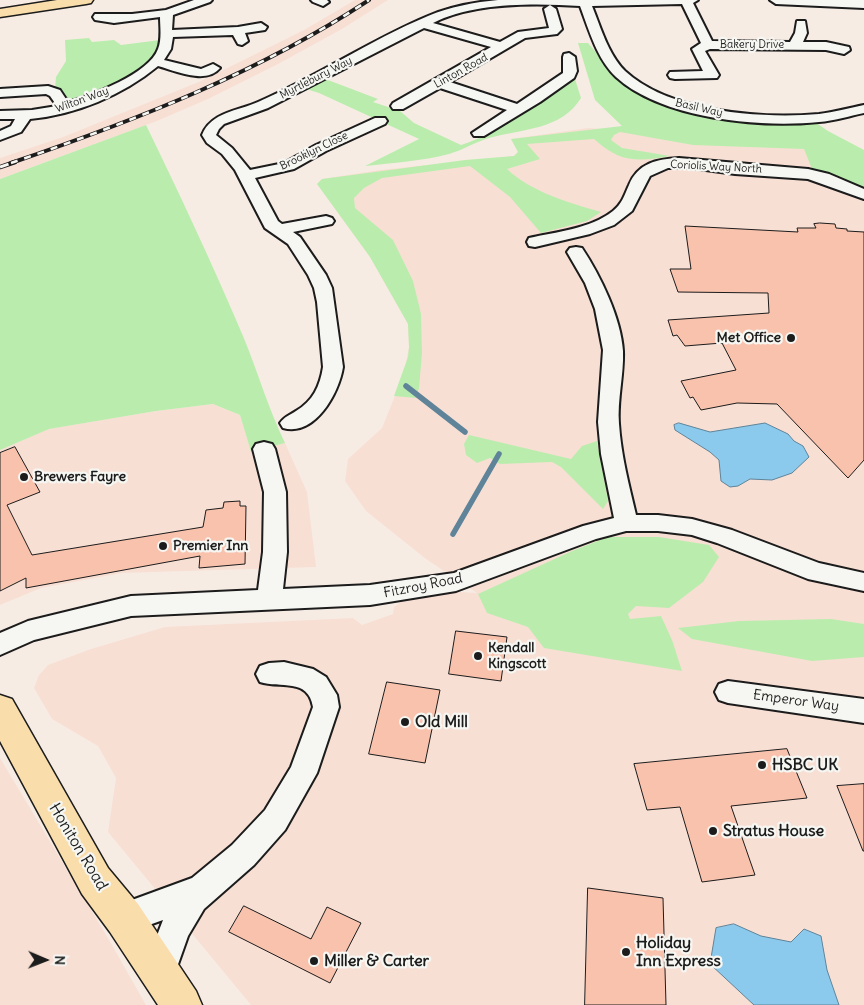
<!DOCTYPE html>
<html>
<head>
<meta charset="utf-8">
<style>
  body { margin:0 }
  #map { position:relative; width:864px; height:1005px; overflow:hidden; background:#f7ece4; font-family:Delius,sans-serif }
  canvas { display:block }
  .north { position:absolute; left:20px; top:935px; width:50px; height:50px; -webkit-text-stroke:4px #f6f6f2; paint-order:stroke; rotate:91deg; font-size:14px; font-weight:700; line-height:20px; text-align:center; color:#1c1c1c }
  .north::after { content:''; display:block; margin:auto; width:18px; height:22px; background:#1c1c1c; clip-path:polygon(50% 0,100% 100%,50% 72%,0 100%) }
</style>
</head>
<body>
<div id="map">
<canvas width="864" height="1005"></canvas>
<div class="north">N</div>
</div>
<script>
const c = document.querySelector('canvas').getContext('2d');
c.lineJoin = 'round';
function fill(path, color) {
  c.fillStyle = color;
  c.fill(path, 'evenodd');
}
function trace(path, color, width, dash) {
  c.strokeStyle = color;
  c.lineWidth = width;
  c.lineCap = dash ? 'butt' : 'round';
  c.setLineDash(dash || []);
  c.stroke(path);
}
function drawText(font, color, halo, rows, align = 'center') {
  c.font = font + ' Delius,sans-serif';
  c.lineWidth = 4.5;
  c.setLineDash([]);
  c.textBaseline = 'middle';
  c.strokeStyle = halo;
  c.fillStyle = color;
  for (const [text, x, y, turn = 0] of rows) {
    c.save();
    c.translate(x, y);
    c.rotate((+turn || 0) * Math.PI / 180);
    c.textAlign = isNaN(turn) ? turn : align;
    if (halo) c.strokeText(text, 0, 0);
    c.fillText(text, 0, 0);
    c.restore();
  }
}
fill(new Path2D(`
  M355,0H388L342,29L280,63L208,99L157,121L0,179V158L63,137L201,81L304,30Z
  M588,128L827,142L864,179V1005H251L108,832L116,778L98,746L52,719L34,688L39,675L48,665L91,649L165,627L353,618L362,625L393,614L394,607L402,601L445,591L477,593L426,559L366,511L345,481L348,459L382,428L404,373L409,347L408,324L370,257L317,184L322,179L380,170L514,156L518,152L511,139Z
  M213,404L240,415L251,452L285,443L307,492L316,567L122,573L41,588L0,605V450L48,429L156,411Z
  M0,758L112,945L146,1005H0Z`), '#f8dfd4');
fill(new Path2D(`
  M89,38L92,42L114,40L121,45L160,40C159,48 157,55 152,61C135,79 89,101 65,100L64,94L55,89L56,77L66,61L65,40Z
  M578,43H588L619,79L629,87L668,105L815,122L828,131L864,150V193L812,169L804,149L693,145L620,132L614,135L611,140L622,148L670,156C638,162 620,163 594,139L527,144L540,159L507,169C531,192 570,203 601,212L587,221L541,233L510,197L470,166L382,178L364,188L354,198L355,208L393,240L413,281L421,314L422,353L419,388L416,398L394,396L408,357L409,347L408,324L370,257L317,184L322,179L465,160L514,156L518,152L511,139L622,126L595,100Z
  M328,76H334L328,80L378,99L373,102L400,111L414,123L461,145C500,133 542,101 574,76L581,98C562,130 521,129 489,138C475,142 463,150 449,154C422,161 393,163 365,166L419,139L319,93L306,89L310,88V85Z
  M146,125C180,195 213,265 243,336C258,372 268,408 285,443L251,452L240,415L213,404L156,411L49,429L0,450V179Z
  M469,435L571,459L582,446L597,441L608,501L603,509L561,467L552,462L500,464L490,458L477,463L466,455L464,444Z
  M608,537H659L709,545L719,557L703,582L669,608L636,606L628,614L630,619L661,616L672,640L682,671L544,648L528,627L487,613L478,594L572,551Z
  M831,619L864,624V657L812,661L692,639L678,628L739,621Z`), '#baedad');
const water = new Path2D(`
  M679,423L710,432L765,423L788,434L794,441L803,446L809,457L792,473L772,480L750,479L738,486L730,487L721,481L719,460L710,452L675,430L674,425Z
  M734,924L761,936L791,942L804,929L821,936L827,970L839,1005H754L710,964L716,928Z`);
fill(water, '#8ccaed');
trace(water, '#5f8499', 1);
trace(new Path2D(`
  M406,386L465,432
  M453,534L499,454`), '#5f8499', 5.5);
const building = new Path2D(`
  M820,223L835,224L836,228L847,229V231L864,232V460L848,478L777,404L737,403L701,410L693,397L690,398L681,381L736,370L722,343L685,346L677,335L673,336L668,320L769,313L768,293L678,292L670,269H691L685,226L798,232L797,228H816L814,224Z
  M15,447L40,492L7,505L32,555L203,527L206,510L223,508L224,502L240,501V506H246L245,564L199,568L200,556L26,588V578L0,591V453Z
  M456,631L507,637L501,681L449,674Z
  M387,682L440,690L425,763L369,754Z
  M787,749L807,798L731,806L755,875L702,882L680,807L647,810L634,764Z
  M864,784V851H863L837,786Z
  M588,888L663,898L666,1005H585Z
  M244,906L311,939L327,907L361,923L330,983L229,932Z`);
fill(building, '#f9c2ad');
trace(building, '#1c1c1c', 1);
const minor = new Path2D(`
  M194,0H212L210,2L173,15L172,30L238,27L261,23L267,27L265,30L245,33L248,41L242,45L238,44L233,35L173,37L171,49L164,60L201,69L213,64L220,68C206,85 176,71 158,66C123,95 75,115 30,119L21,132L0,140V131L11,126L15,119H0V111L32,110L57,106L50,96L46,94L0,97V89L48,86L60,90L68,102C92,95 149,74 158,49C162,39 160,27 160,17L114,23L95,20L93,17L95,14H132L166,10Z
  M311,0H327L329,2L323,6L313,2Z
  M498,0H698L693,3L712,41L790,42L795,33L797,21H805L807,33L803,42H826L849,47L850,50L844,54L826,50L710,49L705,51L719,75L717,78L675,79L670,78L668,75L670,72L703,71L692,49L701,43L682,4L592,6C601,28 608,54 625,71C669,112 761,119 819,114C834,112 849,108 864,105V113C849,116 834,121 819,122C760,128 662,119 616,77C597,59 589,30 580,6C537,3 473,2 433,23L500,42L518,32L549,28L544,9L550,5L556,9L562,29L557,34L525,38L450,82L517,104L563,73V57L564,54L569,53L575,57L577,71L574,78L540,102L484,136H474L472,133L507,110L440,88L403,109H393L391,106L393,103L491,47L424,28L268,108L224,124L219,129L216,135L232,148L250,170L284,163L316,145L375,118H385L387,121L385,124L326,151L294,169L255,178L278,221L282,224L326,216L332,218L334,221L332,224L293,232L300,237L326,275L332,288L343,367C339,393 315,437 283,428L280,423C284,417 290,415 296,411C313,401 320,386 323,367L317,302L314,288L308,275L288,244L265,228L235,170L222,154L207,143L202,135C211,112 238,111 258,102C316,77 370,40 428,16C449,7 475,2 498,0Z
  M770,0H864V8L776,4Z
  M679,158L808,169L829,174L864,189V199L808,179L735,174L691,168H668L650,176L632,211L614,225L590,234L535,247L529,246L527,242L529,238C556,232 590,229 613,211C622,204 624,196 629,185C638,163 657,159 679,158Z
  M576,247L582,248C600,275 621,318 623,351C624,375 617,400 619,424C621,455 629,485 636,515H658L692,519L732,530L819,563L864,573V591L808,579L717,543L692,535L658,531H626L596,539L456,591L370,605L131,616L34,640L0,655V633L28,621L131,596L258,590L263,552L264,492L253,449L256,444L264,442L272,444L275,449L286,492L287,552L283,589L370,585L454,573L583,526L614,518L601,454L598,422L603,350L595,309L585,283L567,252L570,248Z
  M284,662L313,669L326,677L337,695L339,707L317,773L285,830L254,865L204,909L188,936L171,984L159,988L147,984L143,972L163,920L124,934L113,929L108,918L113,907L192,878L232,845L265,810L291,767L313,707C308,677 280,689 260,682L256,674L260,666L269,663Z
  M728,681L864,699V723L728,703L719,700L715,692L719,684Z`);
const major = new Path2D(`
  M57,0H93L91,3L86,4L0,17V9Z
  M0,695L12,699L108,868L138,904L196,991L202,1005H158L110,932L82,894L0,741Z`);
trace(minor, '#1c1c1c', 4);
trace(major, '#1c1c1c', 3);
fill(minor, '#f6f6f2');
fill(major, '#f9deab');
const railFar1 = new Path2D(`
  M11,163C134,121 260,72 369,0`);
const rail = new Path2D(`
  M0,167L15,162`);
trace(railFar1, '#1c1c1c', 4);
trace(rail, '#1c1c1c', 4.5);
trace(railFar1, '#f6f6f2', 2.5, [7]);
trace(rail, '#f6f6f2', 3, [9]);
for (const [x, y, r, color] of [
  [791,338,5,"#1c1c1c"],
  [24,477,5,"#1c1c1c"],
  [163,546,5,"#1c1c1c"],
  [478,656,5,"#1c1c1c"],
  [405,722,5,"#1c1c1c"],
  [762,765,5,"#1c1c1c"],
  [713,831,5,"#1c1c1c"],
  [626,952,5,"#1c1c1c"],
  [314,961,5,"#1c1c1c"]
]) {
  const dot = new Path2D();
  dot.arc(x, y, r, 0, 2 * Math.PI);
  c.fillStyle = color;
  c.fill(dot);
  trace(dot, '#f6f6f2', 2);
}
drawText('11px', '#1c1c1c', '#f6f6f2', [
  ["Bakery Drive",752,45],
  ["Linton Road",461,71,-29],
  ["Myrtlebury Way",316,78,-27],
  ["Wilton Way",82,100,-20],
  ["Basil Way",699,108,13],
  ["Brooklyn Close",314,151,-26],
  ["Coriolis Way North",716,167,3]
]);
drawText('bold 14px', '#1c1c1c', '#f6f6f2', [
  ["Met Office",781,338,"right"],
  ["Brewers Fayre",34,477],
  ["Premier Inn",173,546],
  ["Kendall",488,648],
  ["Kingscott",488,664]
], 'left');
drawText('14px', '#1c1c1c', '#f6f6f2', [
  ["Fitzroy Road",423,586,-11],
  ["Emperor Way",796,701,8]
]);
drawText('bold 16px', '#1c1c1c', '#f6f6f2', [
  ["Old Mill",415,722],
  ["HSBC UK",772,765],
  ["Stratus House",723,831],
  ["Holiday",636,943],
  ["Inn Express",636,961],
  ["Miller & Carter",324,961]
], 'left');
drawText('16px', '#1c1c1c', '#f6f6f2', [
  ["Honiton Road",78,847,59]
]);
</script>
</body>
</html>
